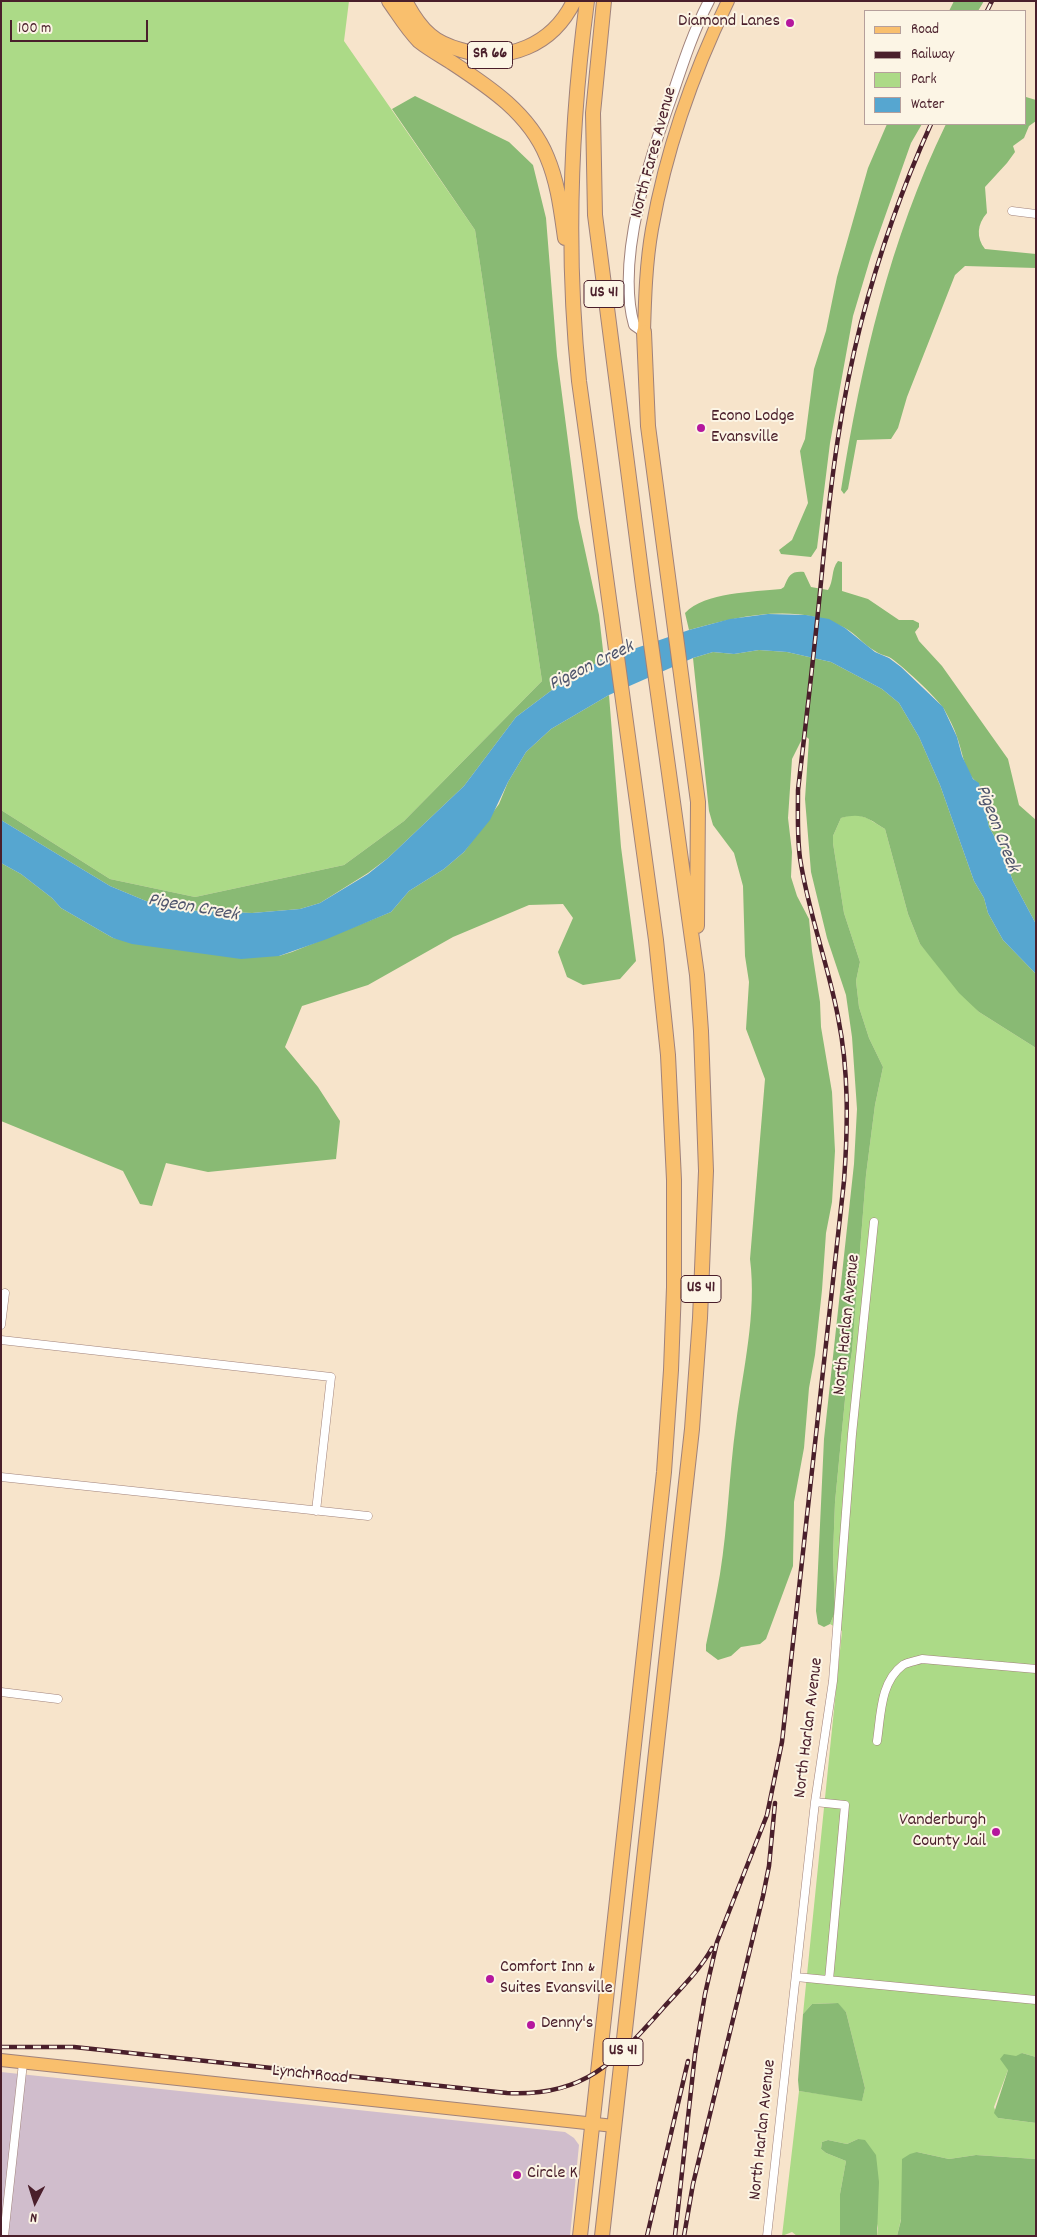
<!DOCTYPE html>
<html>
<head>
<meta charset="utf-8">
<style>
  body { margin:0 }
  #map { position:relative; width:1037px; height:2237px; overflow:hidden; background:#f7e4cb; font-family:Dekko,sans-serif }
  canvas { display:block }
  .frame { position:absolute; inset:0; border:2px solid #4a1f2b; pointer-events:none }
  .legend { position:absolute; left:864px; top:10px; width:162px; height:115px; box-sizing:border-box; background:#fcf5e5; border:1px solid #b59f9b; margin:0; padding:6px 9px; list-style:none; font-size:15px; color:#4a1f2b }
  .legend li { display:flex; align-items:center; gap:10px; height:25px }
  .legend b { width:25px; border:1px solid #b59f9b }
  .north { position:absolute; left:10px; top:2177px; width:50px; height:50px; -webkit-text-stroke:4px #fcf5e5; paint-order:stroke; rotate:185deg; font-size:14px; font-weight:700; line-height:20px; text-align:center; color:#4a1f2b }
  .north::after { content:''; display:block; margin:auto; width:18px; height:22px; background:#4a1f2b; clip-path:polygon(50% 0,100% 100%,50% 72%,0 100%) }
  .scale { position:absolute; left:10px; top:20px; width:138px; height:22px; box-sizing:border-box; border:2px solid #4a1f2b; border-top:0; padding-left:6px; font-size:15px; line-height:18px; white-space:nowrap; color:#4a1f2b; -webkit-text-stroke:4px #fcf5e5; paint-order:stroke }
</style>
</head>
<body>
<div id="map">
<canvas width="1037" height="2237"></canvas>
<div class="frame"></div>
<ul class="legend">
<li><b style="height:6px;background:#f9bf6d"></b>Road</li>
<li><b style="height:6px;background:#4a1f2b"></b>Railway</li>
<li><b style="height:14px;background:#acda87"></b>Park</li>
<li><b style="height:14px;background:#56a6d0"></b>Water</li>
</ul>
<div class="north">N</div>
<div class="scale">100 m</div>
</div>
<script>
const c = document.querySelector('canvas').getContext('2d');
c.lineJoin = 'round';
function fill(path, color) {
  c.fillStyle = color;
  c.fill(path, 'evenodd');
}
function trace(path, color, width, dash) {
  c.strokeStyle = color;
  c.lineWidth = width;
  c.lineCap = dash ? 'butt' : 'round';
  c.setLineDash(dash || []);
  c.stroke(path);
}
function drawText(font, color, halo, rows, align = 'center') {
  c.font = font + ' Dekko,sans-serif';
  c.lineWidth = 4;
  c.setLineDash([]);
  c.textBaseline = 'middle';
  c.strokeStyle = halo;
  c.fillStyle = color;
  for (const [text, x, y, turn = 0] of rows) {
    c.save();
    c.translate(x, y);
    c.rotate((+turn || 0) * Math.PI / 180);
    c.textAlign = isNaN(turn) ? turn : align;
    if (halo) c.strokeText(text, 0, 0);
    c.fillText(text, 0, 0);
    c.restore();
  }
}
fill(new Path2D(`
  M1,2072L565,2132L574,2138L579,2145L570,2236H1Z`), '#d0bdcc');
fill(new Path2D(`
  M1,1H349L344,41L475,230L542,681L404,821L344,865L195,897L110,879L1,810Z
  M854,814L867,818L885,829L908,914L920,944L979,1012L1036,1048V2057L1022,2053L1008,2070L994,2107L998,2118L1036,2123V2159L976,2155L949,2159L917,2152L897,2236H877L878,2228L858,2139L847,2144L828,2140L822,2142L821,2149L826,2153L846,2161L840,2194V2236H797L792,2232L782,2236L799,2091L862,2100L865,2088L846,2012L837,2003L812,2004L803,2014L842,1631L830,1624L835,1612L833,1555L835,1502L846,1389L852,1351L866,1175L875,1105L883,1067L869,1038L859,1007L856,981L860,962L844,913L833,843V836L841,818Z`), '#acda87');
fill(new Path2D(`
  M954,1H984L978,11H949Z
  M415,96L509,142L533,165L546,218L557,356L578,518L599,615L604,659L568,678L516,717L464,786L388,858L368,873L320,903L300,909L252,913L178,910L146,901L110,886L1,820V810L110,879L195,897L344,865L404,821L542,681L475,230L392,109Z
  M1026,97L1036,100V121L1029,126L1024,138L1013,146L1015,152L1007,163L985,187L987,213C977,224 976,238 985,249L1036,254V268L965,266L955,275L907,397L898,428L891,439L857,440L848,489L844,494L841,490C861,364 890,239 946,124H1026Z
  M887,124H922L911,143L871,256L853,316L830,443L817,548L811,557L781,554L779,550L792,540L808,503L800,451L805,439L814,369L826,331L837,277L868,168Z
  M838,561L842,562V591L868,599L899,620H913L919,623V627L915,632L919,641L942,666L1008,759L1019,805L1036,820V924L1013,881L1001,848L989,827L979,784C964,773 963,753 957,737C954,728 949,718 944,709C937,698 901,664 889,657C884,655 879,654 875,651C864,645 856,634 845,628C797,602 738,616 689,630L685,613C705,592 753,592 781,589L784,587C789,575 791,571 804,572L811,587L828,590C834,581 831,569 838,561Z
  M759,650L787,652L831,662L882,689L899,703L919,737L940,785L974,881L984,898L988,913L1003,940L1036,974V1048L979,1012L959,993L920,944L908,914L885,829C868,818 861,812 841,818L833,836V843L844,913L860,962L856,981L859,1007L869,1038L883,1067L875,1105L866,1175L852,1351L846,1389L835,1502L833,1555L835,1612L830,1624L824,1627L818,1624L816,1611L824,1439L854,1164L857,1109L852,1037L846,995L827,938L811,872L805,799L809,739L804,735L792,759L788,818L792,852L791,877L797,896L809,919L812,951L820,1002L821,1027L832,1092L835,1151L832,1202L826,1233L822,1290L815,1355L809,1388L804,1448L794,1502L793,1566L766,1639L760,1644L741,1647L731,1656L718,1660L706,1651V1645C711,1621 716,1598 720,1574C728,1525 729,1474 736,1424C743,1369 757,1314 750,1259L765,1079L746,1029L749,982L745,956L743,886L734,853L713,825L709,811L693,658L713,652L734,654Z
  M609,695L621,847L636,961L620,979L583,985L567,977L558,952L573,918L563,904L529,905L453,937L368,985L302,1006L285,1047L318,1087L340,1121L336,1159L208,1172L166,1163L152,1206L140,1204L123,1171L1,1121V863L21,874L52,898L61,908L113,938L267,956H279L292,952L391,912L409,891L444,869L464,852L499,804L508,782L526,752L551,729Z
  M838,2003L846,2012L865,2088L862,2101L799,2091L798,2080L803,2014L812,2004Z
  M1022,2053L1036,2057V2123L998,2118L994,2113L1008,2070L1000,2059L1004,2054L1016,2056Z
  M858,2139L865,2140L876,2155L879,2182L877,2236H840V2194L846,2161L826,2153L821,2149L822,2142L828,2140L847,2144Z
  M917,2152L949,2159L976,2155L1036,2159V2236H897L901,2220L902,2159L910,2154Z`), '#89ba74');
fill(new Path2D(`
  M768,614L806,615L829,619L845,628L875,652L889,658L901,667L943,707L957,737L962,756L973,779L979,783L989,827L1001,848L1013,881L1036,924V974L1003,940L988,913L984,898L974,881L940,785L919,737L899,703L882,689L831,662L787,652L759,650L734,654L713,652L693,658L609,695L551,729L526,752L508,782L490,820L464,852L444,869L409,891L391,912L327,939L279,956L241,959L132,944L113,938L61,908L52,898L21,874L1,863V820L110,886L146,901L178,910L252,913L300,909L320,903L368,874L388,858L464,786L516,717L568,678L604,659L689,630L730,619Z`), '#56a6d0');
const minor = new Path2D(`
  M1012,211L1036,214
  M1,1325L5,1293
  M1,1340L331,1377L316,1511
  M1,1477L368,1516
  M1,1692L58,1699
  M877,1741C881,1715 880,1682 903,1665C908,1662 916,1661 922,1659L1036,1669
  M815,1802L845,1805L829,1980
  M796,1977L1036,2000
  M4,2236L23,2063
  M767,2236L815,1802L833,1681L852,1434L874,1222`);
const tertiary = new Path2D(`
  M644,332L634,325C615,257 651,154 674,90C684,60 694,30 709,1`);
const primary = new Path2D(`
  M644,332C645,298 646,263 652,229C666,150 693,73 728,1
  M1,2060L614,2126`);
const trunk = new Path2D(`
  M389,1C399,15 407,29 419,41C429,49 440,55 451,62C489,87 529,113 547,157C558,183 561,210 565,238
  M405,1C412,14 419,26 430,35C439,43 450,47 461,50C507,64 553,45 574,1
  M644,332L648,426L698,802L697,926
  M580,2236L664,1472L671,1370L674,1287V1180L668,1055L656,940L579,381C566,255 570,127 587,1
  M602,2236L692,1429L700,1318L706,1171L701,1031L697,975L643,586L595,215L593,113L604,1`);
trace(minor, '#a0827b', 9);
trace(tertiary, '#a0827b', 12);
trace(primary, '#a0827b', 14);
trace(trunk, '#a0827b', 16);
trace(minor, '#fff', 8);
trace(tertiary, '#fff', 10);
trace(primary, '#f9bf6d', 12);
trace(trunk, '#f9bf6d', 14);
const rail = new Path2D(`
  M987,11L992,1
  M1,2047H74L507,2093C585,2097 616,2061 664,2007C681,1988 700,1970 712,1948
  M647,2236L688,2061
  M675,2236L695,2054L705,1994L717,1942L767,1815L782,1742L844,1181C848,1126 849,1071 838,1017C828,964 808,912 800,858C797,836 798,813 798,790C807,714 816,637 823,561C831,481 841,401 861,323C879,254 902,188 931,124
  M684,2236L693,2184L763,1896L769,1866L775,1803`);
trace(rail, '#4a1f2b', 4.5);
trace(rail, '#fcf5e5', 2.5, [8]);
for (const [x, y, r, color] of [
  [790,23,5,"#b5179e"],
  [701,428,5,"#b5179e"],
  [996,1832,5,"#b5179e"],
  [490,1979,5,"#b5179e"],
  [531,2025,5,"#b5179e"],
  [517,2175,5,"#b5179e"]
]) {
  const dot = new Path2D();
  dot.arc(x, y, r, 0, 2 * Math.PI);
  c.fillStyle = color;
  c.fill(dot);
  trace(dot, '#fcf5e5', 2);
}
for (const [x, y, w] of [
  [490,55,45],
  [604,294,40],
  [701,1289,40],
  [623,2052,40]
]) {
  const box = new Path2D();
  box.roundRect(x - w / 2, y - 13.5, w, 27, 4);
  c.fillStyle = '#fcf5e5';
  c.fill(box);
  trace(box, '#4a1f2b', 1);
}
drawText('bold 16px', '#4a1f2b', null, [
  ["SR 66",490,55],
  ["US 41",604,294],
  ["US 41",701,1289],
  ["US 41",623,2052]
]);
drawText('18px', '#4a1f2b', '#fcf5e5', [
  ["Diamond Lanes",780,23,"right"],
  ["Econo Lodge",711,418],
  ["Evansville",711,439],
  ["Vanderburgh",986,1822,"right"],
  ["County Jail",986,1843,"right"],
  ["Comfort Inn &",500,1969],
  ["Suites Evansville",500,1990],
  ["Denny's",541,2025],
  ["Circle K",527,2175]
], 'left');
drawText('18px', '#4a1f2b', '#fcf5e5', [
  ["North Fares Avenue",655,153,-75],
  ["North Harlan Avenue",848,1325,-84],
  ["North Harlan Avenue",810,1728,-83],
  ["Lynch Road",310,2076,6],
  ["North Harlan Avenue",764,2130,-84]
]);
drawText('italic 19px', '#4f556d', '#fcf5e5', [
  ["Pigeon Creek",592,667,-26],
  ["Pigeon Creek",996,829,69],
  ["Pigeon Creek",193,909,10]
]);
</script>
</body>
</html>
